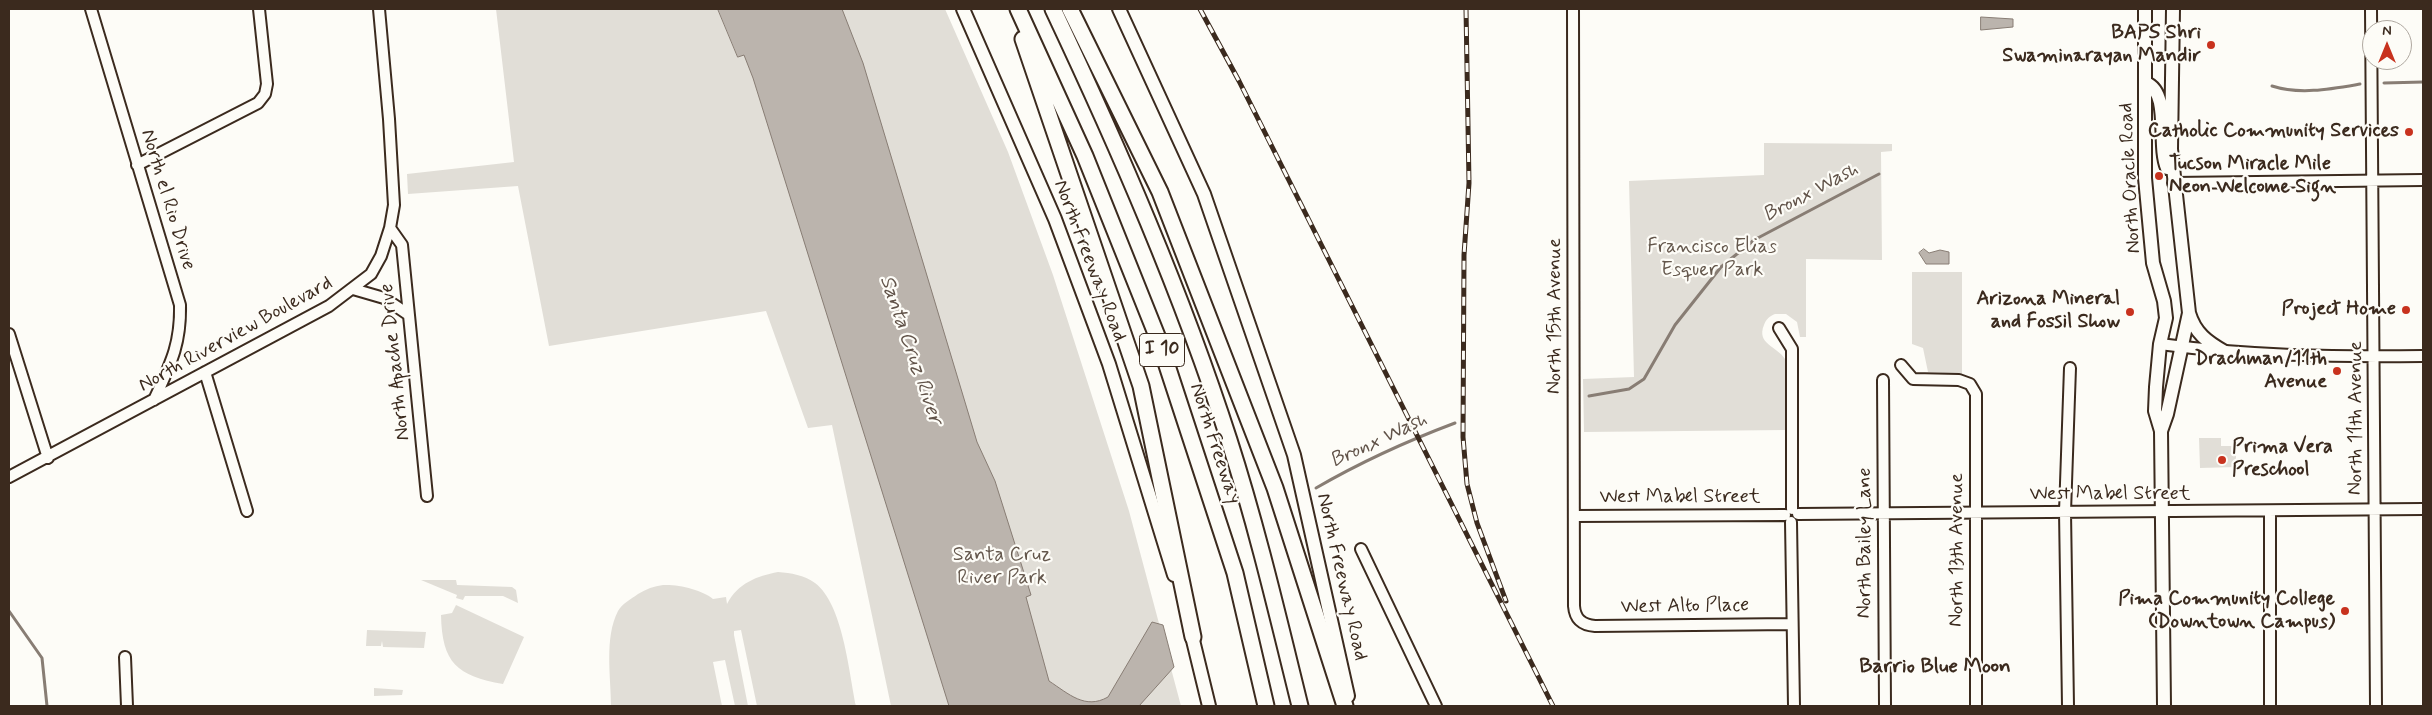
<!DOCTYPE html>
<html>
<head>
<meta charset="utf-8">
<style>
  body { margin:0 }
  #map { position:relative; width:2432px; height:715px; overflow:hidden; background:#fdfcf7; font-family:Mynerve,sans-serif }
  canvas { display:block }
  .frame { position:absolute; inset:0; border:10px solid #3b2a1e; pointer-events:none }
  .north { position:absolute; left:2362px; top:20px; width:50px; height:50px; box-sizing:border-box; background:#fdfcf7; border:1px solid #afa8a0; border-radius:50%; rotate:0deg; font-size:14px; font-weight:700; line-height:20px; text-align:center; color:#3b2a1e }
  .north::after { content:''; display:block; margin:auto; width:18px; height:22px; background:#c8321e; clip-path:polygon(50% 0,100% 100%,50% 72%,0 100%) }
</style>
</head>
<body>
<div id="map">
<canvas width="2432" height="715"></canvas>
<div class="frame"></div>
<div class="north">N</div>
</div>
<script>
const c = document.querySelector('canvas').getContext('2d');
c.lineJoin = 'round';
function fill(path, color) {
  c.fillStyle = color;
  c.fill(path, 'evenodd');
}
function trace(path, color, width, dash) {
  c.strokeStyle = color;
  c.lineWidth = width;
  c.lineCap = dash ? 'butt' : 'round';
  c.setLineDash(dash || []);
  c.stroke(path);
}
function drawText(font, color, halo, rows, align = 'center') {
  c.font = font + ' Mynerve,sans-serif';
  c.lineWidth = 4.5;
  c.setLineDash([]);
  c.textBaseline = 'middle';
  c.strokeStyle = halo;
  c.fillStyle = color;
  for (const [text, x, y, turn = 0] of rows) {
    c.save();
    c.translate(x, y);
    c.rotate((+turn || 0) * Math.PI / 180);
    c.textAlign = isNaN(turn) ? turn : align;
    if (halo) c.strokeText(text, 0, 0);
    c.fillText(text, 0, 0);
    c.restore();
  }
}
fill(new Path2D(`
  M496,9H945L1008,152L1053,275L1129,511L1181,706H891L832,425L808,428L766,311L549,346L518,186L408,194L407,174L514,162Z
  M1764,143L1892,144V151L1881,152L1882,260L1806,259V337H1800L1797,322L1786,314H1775C1770,316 1766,319 1764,325C1756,344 1777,346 1785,359L1786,430L1584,432L1583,379L1634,377L1629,181L1764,175Z
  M1912,272H1962V374L1928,372L1923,348L1912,344Z
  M2199,438H2221V446H2236V467L2200,468Z
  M778,572C791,573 804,575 815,583C843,604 849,672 856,706H757L741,630L734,631V635L748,706H735L725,660L713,662L722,706H611C611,677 604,638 618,611C622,604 631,599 638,594C646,589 654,586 663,585C678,584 703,590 713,599L726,597L727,604C738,583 757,576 778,572Z
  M421,580H456L457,585L512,587L516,590L518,603L503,596H465L463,600L456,598L457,595Z
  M456,605L524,637L503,684C457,676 442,663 441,615L452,613Z
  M367,630L426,632L424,648L383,647L382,641L381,646H366Z
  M374,688L403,690L402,695L374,696Z`), '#e1ded7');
const water = new Path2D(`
  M718,9H842L863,63L977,442L995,481L1031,595L1026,597L1049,681C1069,694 1085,710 1108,697L1152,622L1163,625L1174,667L1139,706H949L753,78L744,55L738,57Z
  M1981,17L2013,19V27L1981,30Z
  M1924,249L1929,253L1940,250L1949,252V264H1926L1919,253Z`);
fill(water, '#bbb4ad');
trace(water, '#887d74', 1);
trace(new Path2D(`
  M2384,83L2423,82
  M2272,86C2300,95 2331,89 2360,84
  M1589,396L1629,389L1644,379L1675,325L1721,267L1754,240L1879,174
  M1316,488C1361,462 1407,441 1455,423
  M9,611L42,658L47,706`), '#887d74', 3);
const minor = new Path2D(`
  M91,9L180,305C181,345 170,365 154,400
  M1573,9L1574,606C1575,619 1582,625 1595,626L1792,624
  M2371,9L2376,706
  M137,165L258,103L265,94L267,84L259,9
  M2173,183L2423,180
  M390,228L402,245L427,496
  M353,289L384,298L409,315
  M1779,328L1792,349V509
  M9,334L48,458
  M2160,344C2248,356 2335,357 2423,356
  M1901,365L1913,379L1959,380L1970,384L1976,394V706
  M205,372L247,511
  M1883,380L1885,706
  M9,477L329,306L371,274L381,256L390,228L394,205L389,119L379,9
  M2270,511V706
  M1798,514L2423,509
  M1574,516L1785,515
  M1791,522L1794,706
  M1361,549L1436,706
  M125,657L127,706
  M2068,706L2065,512L2070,368`);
const major = new Path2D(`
  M963,9L1055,219L1109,364L1174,575
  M1119,9L1204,194L1294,455L1348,696
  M2145,9V178L2153,263L2164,301L2166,318L2160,344L2156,387L2155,411L2161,431L2164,706
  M2146,83C2171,93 2157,145 2167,168
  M2189,313C2195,333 2207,342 2225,352
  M2161,431L2167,414L2189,313L2171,149L2173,9
  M1190,628L1209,706`);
const highway = new Path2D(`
  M1018,9L1085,156L1159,341L1235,573L1266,706
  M1053,9C1119,149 1181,291 1229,440C1257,527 1278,617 1300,706
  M1070,9L1160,192L1275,488L1345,706
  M1023,39L1141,386L1193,637`);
trace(minor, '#3b2a1e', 14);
trace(major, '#3b2a1e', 16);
trace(highway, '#3b2a1e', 19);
trace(minor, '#fdfcf7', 10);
trace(major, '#fdfcf7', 12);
trace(highway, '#fdfcf7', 15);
const rail = new Path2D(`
  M1200,9L1239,81L1553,706
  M1466,9L1469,183L1464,255L1463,437L1467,484L1477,523L1506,601`);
trace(rail, '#3b2a1e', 5);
trace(rail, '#fdfcf7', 3, [9]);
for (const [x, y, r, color] of [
  [2211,45,5,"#c8321e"],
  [2409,132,5,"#c8321e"],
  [2159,176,5,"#c8321e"],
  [2406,310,5,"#c8321e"],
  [2130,312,5,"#c8321e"],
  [2337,371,5,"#c8321e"],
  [2222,460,5,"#c8321e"],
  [2345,611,5,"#c8321e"]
]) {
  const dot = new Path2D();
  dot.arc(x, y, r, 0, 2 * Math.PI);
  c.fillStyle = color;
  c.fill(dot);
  trace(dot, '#fdfcf7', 2);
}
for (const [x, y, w] of [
  [1162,350,45]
]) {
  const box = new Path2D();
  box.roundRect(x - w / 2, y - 16.5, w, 33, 4);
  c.fillStyle = '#fdfcf7';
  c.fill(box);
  trace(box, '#3b2a1e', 1);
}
drawText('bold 19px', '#3b2a1e', null, [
  ["I 10",1162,350]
]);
drawText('bold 20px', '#3b2a1e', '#fdfcf7', [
  ["BAPS Shri",2201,34],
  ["Swaminarayan Mandir",2201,57],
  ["Catholic Community Services",2399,132],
  ["Tucson Miracle Mile",2169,165,"left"],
  ["Neon Welcome Sign",2169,188,"left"],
  ["Arizona Mineral",2120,300],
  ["and Fossil Show",2120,323],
  ["Project Home",2396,310],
  ["Drachman/11th",2327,360],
  ["Avenue",2327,383],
  ["Prima Vera",2232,448,"left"],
  ["Preschool",2232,471,"left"],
  ["Pima Community College",2335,600],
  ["(Downtown Campus)",2335,623]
], 'right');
drawText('20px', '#3b2a1e', '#fdfcf7', [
  ["North Oracle Road",2131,178,-93],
  ["North el Rio Drive",167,200,73],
  ["North Freeway Road",1089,261,69],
  ["North 15th Avenue",1556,316,-90],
  ["North Riverview Boulevard",236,335,-29],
  ["North Apache Drive",396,362,-96],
  ["North 11th Avenue",2357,418,-90],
  ["North Freeway",1214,444,72],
  ["West Mabel Street",2110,495],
  ["West Mabel Street",1680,498],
  ["North Bailey Lane",1866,543,-90],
  ["North 13th Avenue",1958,550,-90],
  ["North Freeway Road",1341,577,77],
  ["West Alto Place",1685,607,-1]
]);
drawText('20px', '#64574c', '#fdfcf7', [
  ["Francisco Elias",1712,248],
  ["Esquer Park",1712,271],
  ["Santa Cruz",1002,556],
  ["River Park",1002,579]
]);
drawText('italic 21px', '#615349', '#fdfcf7', [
  ["Bronx Wash",1811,193,-28],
  ["Santa Cruz River",910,350,71],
  ["Bronx Wash",1379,441,-25]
]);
drawText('bold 21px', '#3b2a1e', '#fdfcf7', [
  ["Barrio Blue Moon",1935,668]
]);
</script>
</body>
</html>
